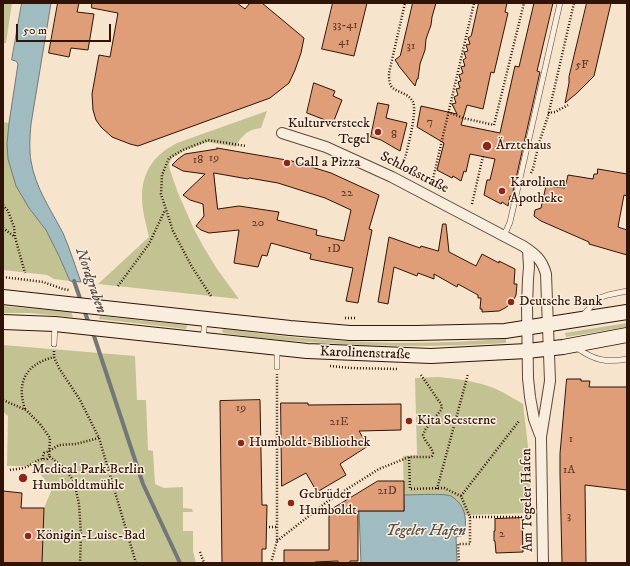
<!DOCTYPE html>
<html>
<head>
<meta charset="utf-8">
<style>
  body { margin:0 }
  #map { position:relative; width:630px; height:566px; overflow:hidden; background:#f6e4cc; font-family:"IM FELL DW Pica",serif }
  canvas { display:block }
  .frame { position:absolute; inset:0; border:4px solid #2f1306; pointer-events:none }
  .scale { position:absolute; left:16px; top:24px; width:95px; height:18px; box-sizing:border-box; border:2px solid #2f1306; border-top:0; padding-left:5px; font-size:12px; line-height:14px; white-space:nowrap; color:#2f1306; -webkit-text-stroke:3px #f9edde; paint-order:stroke }
</style>
</head>
<body>
<div id="map">
<canvas width="630" height="566"></canvas>
<div class="frame"></div>
<div class="scale">50 m</div>
</div>
<script>
const c = document.querySelector('canvas').getContext('2d');
c.lineJoin = 'round';
function fill(path, color) {
  c.fillStyle = color;
  c.fill(path, 'evenodd');
}
function trace(path, color, width, dash) {
  c.strokeStyle = color;
  c.lineWidth = width;
  c.lineCap = dash ? 'butt' : 'round';
  c.setLineDash(dash || []);
  c.stroke(path);
}
function drawText(font, color, halo, rows, align = 'center') {
  c.font = font + ' "IM FELL DW Pica",serif';
  c.lineWidth = 3;
  c.setLineDash([]);
  c.textBaseline = 'middle';
  c.strokeStyle = halo;
  c.fillStyle = color;
  for (const [text, x, y, turn = 0] of rows) {
    c.save();
    c.translate(x, y);
    c.rotate((+turn || 0) * Math.PI / 180);
    c.textAlign = isNaN(turn) ? turn : align;
    if (halo) c.strokeText(text, 0, 0);
    c.fillText(text, 0, 0);
    c.restore();
  }
}
fill(new Path2D(`
  M3,3H12L6,43H3Z
  M267,111L261,128C249,129 240,136 236,147L208,142L185,150L172,158L169,164L170,170L178,193L193,227L203,246L217,269L239,299L98,284L149,237C146,224 142,210 142,197C142,171 155,154 177,143Z
  M3,122L9,123L7,144L29,208L46,230L59,256L70,281L54,279L47,275L3,270Z
  M3,306L71,312L73,317L28,313H3Z
  M100,316L186,325L187,326V327L186,329L99,319Z
  M627,323V327L566,337L565,333Z
  M224,329C264,334 304,339 345,341C398,344 452,343 506,339V343C445,347 385,347 323,343C290,341 256,338 223,333L222,330Z
  M3,345L135,356L137,400H146L148,450L153,451L155,484L164,488L183,487V508L192,509L193,512H183V531H193V551L196,563H42L44,508L52,489L34,466H7L8,416L3,412Z
  M438,377C457,379 477,381 496,389C505,393 514,399 523,404L530,463L531,513L465,515C463,511 462,507 459,504C448,490 420,495 404,495L403,456L417,455L415,378Z`), '#c3c293');
const water = new Path2D(`
  M22,3H51L31,124C30,136 29,149 31,161C35,187 51,210 63,233C70,249 75,266 81,282L70,281L59,256L46,230L29,208L16,186L8,159L7,144L9,123L18,64L16,61L12,60Z
  M404,495C413,495 444,493 451,496C458,500 464,508 465,516C466,522 465,529 465,535L456,537L457,563H361L359,511H404Z`);
fill(water, '#a0bcc1');
trace(water, '#737876', 1);
trace(new Path2D(`
  M74,281L89,324
  M92,330L143,484L180,563`), '#737876', 4);
const building = new Path2D(`
  M58,3H79L77,12L94,14L88,50L71,48L69,57L49,53Z
  M92,3H237L245,9L250,3H262L304,38L301,53L295,70L289,83L270,98L138,146L130,144L112,137L101,127L96,120L93,110L92,94L99,55L110,57L118,13L92,8Z
  M333,3H367L354,56L322,49Z
  M413,3H436L432,17L431,25L426,39L425,50L420,64L418,79H417L415,86L398,65V64L395,60L400,56Z
  M479,3H507L505,12L508,13L494,73L491,72L483,109L467,105L461,125L500,133L515,66L519,67L534,3H553L537,71L540,72L512,196H510L508,206L502,202L501,204L484,195L487,180H490L495,159L470,154L466,172L464,171L461,181L453,176L452,178L437,170L444,143L417,127L421,106L457,114L452,104L456,103L454,97L458,95L456,89L460,88L458,82L461,81L459,75L463,73L461,67L465,66L463,60L466,58L464,52L468,51L466,45L470,44L468,38L471,36Z
  M587,3H611L594,76L577,93L565,103L569,83V77Z
  M314,83L335,91L333,96L342,100L333,123L307,113Z
  M378,103L389,105L386,118L407,123L400,151L381,140L371,137Z
  M217,148L292,161L331,173L379,195L369,229L372,230L358,303L346,301L353,268L310,259L311,254L271,243L267,256L262,255L258,267L234,263L239,230L209,233L201,230L196,226L204,216L203,204L190,200L183,195L205,174L183,171L172,165L178,159L185,154L217,149ZM214,173L248,179L249,178L278,183L325,198L351,210L344,241L316,235L317,230L277,220L279,212L239,206L218,209Z
  M598,169L627,174V196L624,195L618,227L627,230V255L589,244V242L541,221L534,216L535,210L541,208L546,186L565,188L568,175L593,179L594,174H597Z
  M443,224H446L449,252L476,266L482,254L499,263V261L515,269L514,284H517L516,295L512,303L505,308L499,311L482,312V309H480L481,298H478V295L458,284L457,287L434,274V279L418,273L417,276L394,267L388,304L378,302L389,237L420,248L421,246L438,251Z
  M567,379H581V381H590L589,387H627V490L585,485L586,563H562L560,474V454Z
  M260,400L262,505H267L266,549H262V563H222L220,401Z
  M281,403H308V405L401,404V430L359,431L368,446L340,464L346,475L317,492L306,473L282,486Z
  M378,481H404V511H358V561H350V563H338V561L315,562V563H284V550H329V511Z
  M3,491L22,493L21,508H44L42,563H3Z
  M522,518L523,552L496,553L495,541H494V531H495V519Z`);
fill(building, '#df9d78');
trace(building, '#2f1306', 1);
const service = new Path2D(`
  M504,236L510,222L560,3
  M582,316L599,298L608,295L627,291
  M203,339L205,319
  M54,344L55,325
  M577,348C594,360 606,363 627,359
  M277,367V349`);
const minor = new Path2D(`
  M282,133L326,147L392,177L523,246C535,254 542,259 546,274L550,381L541,437L543,563
  M528,250L529,267L528,279L527,306L528,378L530,397L534,419L540,435`);
const secondary = new Path2D(`
  M3,297L290,328L350,333H416L505,331L627,312
  M3,322L55,324L307,351L431,356L527,351L563,347L627,335`);
trace(service, '#614738', 6);
trace(minor, '#614738', 12);
trace(secondary, '#2f1306', 16);
trace(new Path2D(`
  M448,112L463,118L494,125L524,3
  M548,113L555,112L568,105
  M402,170C405,157 418,113 413,102C408,92 396,93 391,86C389,82 389,77 389,73L405,3
  M531,173L533,169L539,143L548,116L574,3
  M432,183L474,3
  M472,204L483,156
  M3,205L8,211L14,227L15,237L25,273
  M3,228L15,237
  M3,277L43,282L63,289L69,290
  M118,286L149,244L165,210
  M211,296L192,267L173,231L161,194L162,175L169,158L183,150L208,140L246,146
  M345,318H356
  M54,351V357L59,368L80,400L99,438L136,563
  M330,366L351,368L397,369
  M3,400L26,410L40,424L50,438L49,456L63,467L74,481L79,504L81,535L80,563
  M25,409C16,382 26,364 54,357
  M409,457L410,489L444,488L461,496L470,517V544H458L459,563
  M43,459V456L44,453L49,451L59,445L76,444L99,438
  M10,470C15,469 21,469 26,467C34,464 37,458 47,459L49,456
  M437,489L468,374
  M461,496L519,421
  M470,517H528
  M266,527H277
  M277,541L328,501L379,469L409,457H429L432,456L433,453C431,446 425,442 423,435L425,430L441,410L442,407L441,404L421,375
  M200,552L204,563
  M271,563L277,541V374`), '#2f1306', 2.5, [1, 2]);
trace(service, '#f9edde', 5);
trace(minor, '#f9edde', 10);
trace(secondary, '#f9edde', 14);
for (const [x, y, r, color] of [
  [378,132,4,"#8f2418"],
  [487,146,5,"#8f2418"],
  [287,163,4,"#8f2418"],
  [502,191,4,"#8f2418"],
  [511,302,4,"#8f2418"],
  [409,421,4,"#8f2418"],
  [241,443,4,"#8f2418"],
  [23,478,5,"#8f2418"],
  [291,503,4,"#8f2418"],
  [28,536,4,"#8f2418"]
]) {
  const dot = new Path2D();
  dot.arc(x, y, r, 0, 2 * Math.PI);
  c.fillStyle = color;
  c.fill(dot);
  trace(dot, '#f9edde', 1.5);
}
drawText('12px', '#5b3622', null, [
  ["33-41",345,26],
  ["41",344,43],
  ["31",411,47],
  ["5F",582,66],
  ["7",430,123],
  ["8",394,136],
  ["19",214,159],
  ["18",198,161],
  ["22",347,194],
  ["20",258,224],
  ["1D",334,250],
  ["19",241,409],
  ["21E",339,423],
  ["1",571,440],
  ["1A",569,471],
  ["21D",387,492],
  ["3",569,517],
  ["2",502,535]
]);
drawText('14px', '#2f1306', '#f9edde', [
  ["Kulturversteck",370,124,"right"],
  ["Tegel",370,140,"right"],
  ["Ärztehaus",496,146],
  ["Call a Pizza",295,163],
  ["Karolinen",510,183],
  ["Apotheke",510,199],
  ["Deutsche Bank",519,302],
  ["Kita Seesterne",417,421],
  ["Humboldt-Bibliothek",249,443],
  ["Medical Park Berlin",32,470],
  ["Humboldtmühle",32,486],
  ["Gebrüder",299,495],
  ["Humboldt",299,511],
  ["Königin-Luise-Bad",36,536]
], 'left');
drawText('14px', '#2f1306', '#f9edde', [
  ["Schloßstraße",414,173,27],
  ["Karolinenstraße",365,354,2],
  ["Am Tegeler Hafen",528,500,-91]
]);
drawText('italic 15px', '#574e47', '#f9edde', [
  ["Nordgraben",90,281,71],
  ["Tegeler Hafen",426,532]
]);
</script>
</body>
</html>
